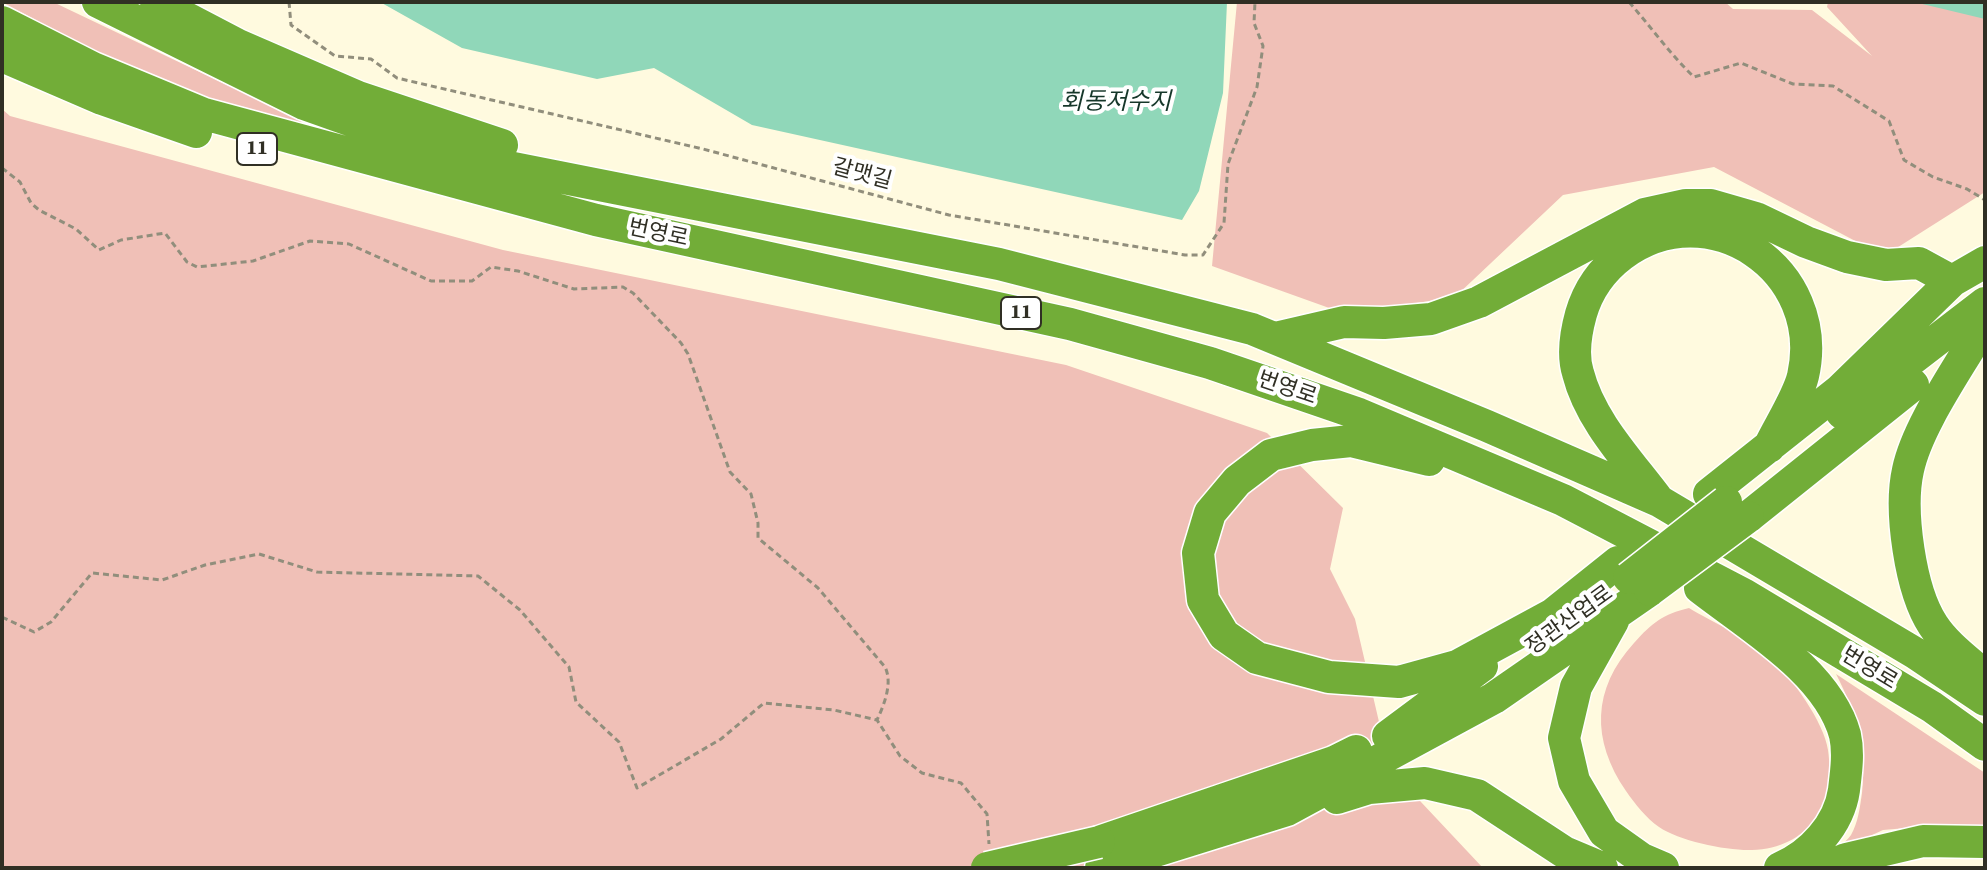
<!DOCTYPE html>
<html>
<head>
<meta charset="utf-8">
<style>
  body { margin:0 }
  #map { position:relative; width:1987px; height:870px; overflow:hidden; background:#fffadf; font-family:"Source Serif 4",serif }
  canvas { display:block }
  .frame { position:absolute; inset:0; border:4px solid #302f24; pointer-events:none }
</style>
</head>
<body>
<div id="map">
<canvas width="1987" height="870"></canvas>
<div class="frame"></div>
</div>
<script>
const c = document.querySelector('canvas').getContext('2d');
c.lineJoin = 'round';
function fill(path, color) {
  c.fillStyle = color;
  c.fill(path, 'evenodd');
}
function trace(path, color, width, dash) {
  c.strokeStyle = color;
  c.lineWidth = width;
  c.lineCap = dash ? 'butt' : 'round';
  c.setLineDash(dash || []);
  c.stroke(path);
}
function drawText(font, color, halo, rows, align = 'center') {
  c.font = font + ' "Source Serif 4","Noto Sans KR",serif';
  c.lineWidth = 8;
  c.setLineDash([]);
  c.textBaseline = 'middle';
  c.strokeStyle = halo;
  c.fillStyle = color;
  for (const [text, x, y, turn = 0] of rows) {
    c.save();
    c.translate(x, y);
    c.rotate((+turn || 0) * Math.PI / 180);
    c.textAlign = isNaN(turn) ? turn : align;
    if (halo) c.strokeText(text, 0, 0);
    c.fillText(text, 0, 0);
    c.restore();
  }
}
fill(new Path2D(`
  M2,2H53L227,85L304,113L300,127L193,93L114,62Z
  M1237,2H1725L1733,9L1812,10L1872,56L1827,7L1828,2H1985V192L1884,256L1714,167L1563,195L1455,297L1346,314L1212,266Z
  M2,109L10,116L503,250L1066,365L1267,433L1343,508L1330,569L1355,619L1390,769L1483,868H2Z
  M1689,608C1712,622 1753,640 1771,658C1792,678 1824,722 1828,750C1836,805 1809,848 1752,850C1728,851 1679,841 1659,827C1646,818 1635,804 1626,791C1591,740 1592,689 1634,643C1652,623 1663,614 1689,608Z
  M1836,674L1985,773V833L1918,827L1883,830L1822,858C1831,851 1845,844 1851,835C1858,823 1860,807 1862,793C1867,749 1856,713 1836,674Z`), '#f0c0b7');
fill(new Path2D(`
  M380,2H1227L1223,93L1199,191L1182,220L752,125L654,68L597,79L462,48Z
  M1914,2H1985V19Z`), '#90d7b9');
const highway = new Path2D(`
  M98,2L304,104L400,138L498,165L999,264L1252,329L1487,426L1659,501L1915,653L1985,700
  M156,2L238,45L358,97L502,145
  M2,22L93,68L204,114L596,220L1070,324L1210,363L1359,414L1563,500L1745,595L1932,707L1985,745
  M2,56L102,99L196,132
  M1978,334C1956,372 1917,427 1908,470C1899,510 1910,590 1933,625C1946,645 1967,660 1985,676
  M1275,338L1344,322L1384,323L1431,319L1479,302L1645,214L1686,205H1711L1756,218L1806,242L1847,257L1886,265L1919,263L1952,281
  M1842,413L1985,303
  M1429,460L1351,441L1312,445L1271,455L1237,481L1210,513L1198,553L1203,600L1224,635L1257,658L1329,677L1399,682L1457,666L1553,614L1618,562
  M1709,494L1840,390L1952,281L1985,262
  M1659,501C1630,462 1590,421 1578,373C1572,354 1576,332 1581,314C1588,290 1602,270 1622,255C1709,190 1827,270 1803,376C1798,397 1779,426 1769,447
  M1748,517L1913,385
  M1700,588C1750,627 1828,672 1845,735C1849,753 1846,773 1844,790C1839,825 1811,855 1780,868
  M1613,621L1576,687L1564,738L1574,781L1604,832L1642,859L1663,868
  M1388,736L1482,666
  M1337,798L1369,788L1425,783L1477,795L1564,852L1602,868
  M1099,842L1334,762L1356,751
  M1101,868L1287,810L1494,698L1650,590
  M1825,868L1846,859L1923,841L1985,842`);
trace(highway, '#fff', 35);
trace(new Path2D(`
  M289,2L291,25L335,56L371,59L397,78L703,149L949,215L1185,255H1203L1224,223L1228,164L1257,87L1263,46L1254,23L1255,2
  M1629,2C1651,27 1670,54 1694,77L1741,63L1793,84L1833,86L1889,121L1904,160L1933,177L1967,189L1985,200
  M2,168L20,182L31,203L39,210L76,229L99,250L121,240L165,233L187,262L197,267L253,261L310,241L349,244L431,281H472L491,267L518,271L574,289L623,287L633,293L681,343L688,354L730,472L751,494L758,523V538L818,588L885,667C893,683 884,705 877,720
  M2,617L34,632L51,622L92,573L162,580L205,565L259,554L317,572L478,576L520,610L569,667L576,702L619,742L637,788L721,739L764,703L834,710L877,720L900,756L922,773L961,783L987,814L989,844`), '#918e7c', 3, [6, 4]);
trace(highway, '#72ad38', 32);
const highwayBridge = new Path2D(`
  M1629,578L1726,502
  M1650,590L1748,517
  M987,868L1099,842`);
trace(highwayBridge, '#fff', 35, []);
trace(highwayBridge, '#72ad38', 32);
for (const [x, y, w] of [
  [257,149,40],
  [1021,313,40]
]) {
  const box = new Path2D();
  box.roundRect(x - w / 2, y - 16, w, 32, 6);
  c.fillStyle = '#fff';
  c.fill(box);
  trace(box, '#302f24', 2);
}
drawText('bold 20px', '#302f24', null, [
  ["11",257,149],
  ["11",1021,313]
]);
drawText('22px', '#302f24', '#fff', [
  ["갈맷길",862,175,15],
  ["번영로",658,234,12],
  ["번영로",1287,389,19],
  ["정관산업로",1570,621,-36],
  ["번영로",1869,669,31]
]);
drawText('italic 24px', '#16372a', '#fff', [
  ["회동저수지",1116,103]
]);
</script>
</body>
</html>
